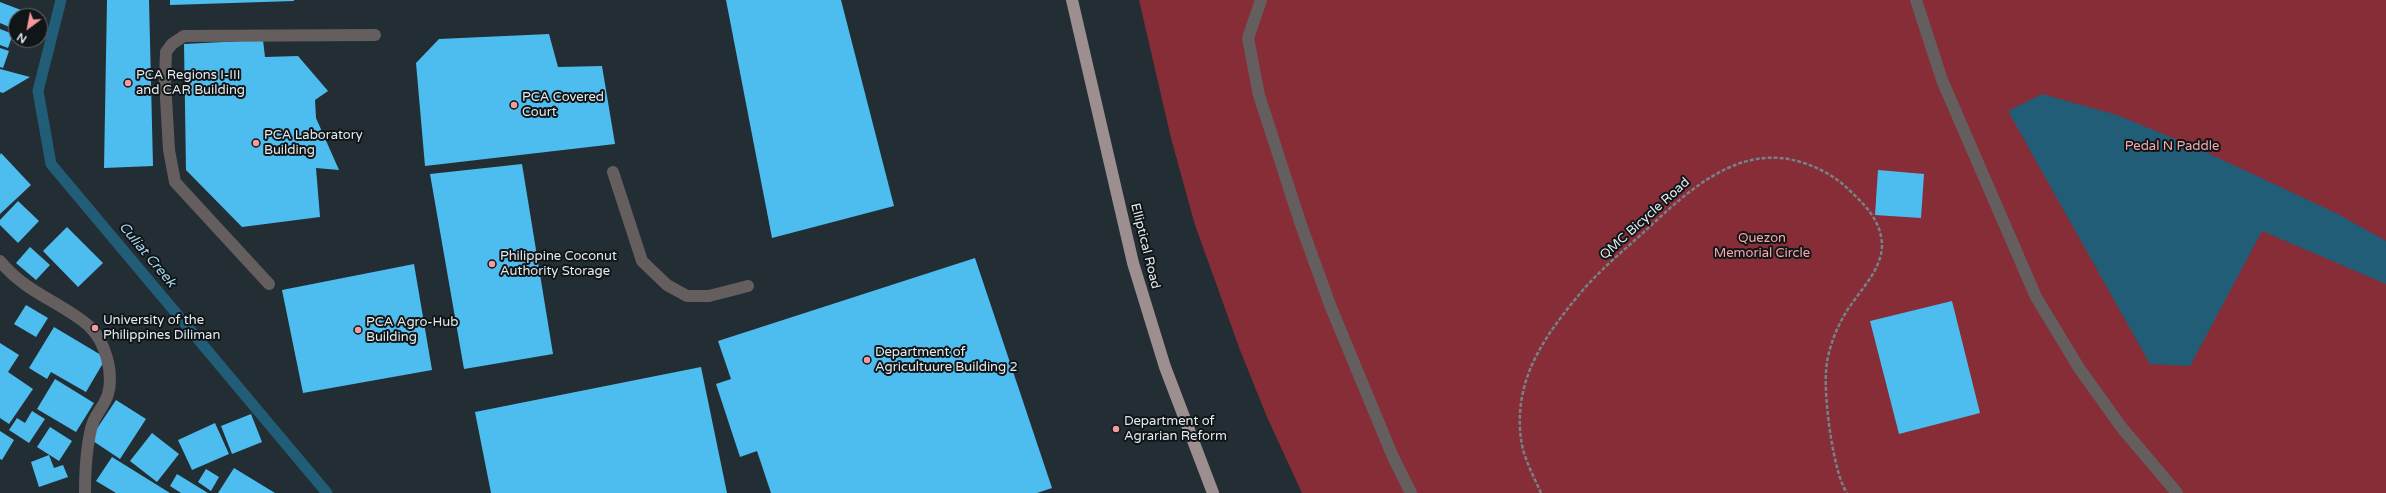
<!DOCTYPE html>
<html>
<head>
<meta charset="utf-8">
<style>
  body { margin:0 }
  #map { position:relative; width:2386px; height:493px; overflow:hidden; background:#232e34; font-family:"Varela Round",sans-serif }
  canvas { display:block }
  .north { position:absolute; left:8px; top:8px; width:40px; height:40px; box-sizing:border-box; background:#101518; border:1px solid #646a6e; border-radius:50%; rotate:212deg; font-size:11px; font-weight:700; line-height:16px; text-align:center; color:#e3eaee }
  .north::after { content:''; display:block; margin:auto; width:14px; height:18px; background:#f59b9e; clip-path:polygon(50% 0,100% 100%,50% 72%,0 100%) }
</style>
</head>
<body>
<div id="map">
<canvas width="2386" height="493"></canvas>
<div class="north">N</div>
</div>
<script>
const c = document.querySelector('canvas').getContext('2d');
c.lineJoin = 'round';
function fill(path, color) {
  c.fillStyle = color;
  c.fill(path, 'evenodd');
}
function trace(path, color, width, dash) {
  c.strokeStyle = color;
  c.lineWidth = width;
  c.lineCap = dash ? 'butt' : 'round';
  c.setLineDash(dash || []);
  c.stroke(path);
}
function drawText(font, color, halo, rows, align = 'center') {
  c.font = font + ' "Varela Round",sans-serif';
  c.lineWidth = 4;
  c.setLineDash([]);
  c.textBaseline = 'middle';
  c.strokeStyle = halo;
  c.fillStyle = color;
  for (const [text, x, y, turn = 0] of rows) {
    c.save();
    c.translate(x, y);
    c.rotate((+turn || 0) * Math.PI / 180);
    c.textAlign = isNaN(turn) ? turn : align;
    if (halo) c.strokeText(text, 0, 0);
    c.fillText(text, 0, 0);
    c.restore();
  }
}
fill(new Path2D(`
  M1139,0H2386V493H1302L1267,417L1240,350L1195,225L1171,138Z`), '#862d37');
fill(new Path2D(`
  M2042,94L2117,115L2195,147L2336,213L2386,241V284L2262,231L2190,366L2150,364L2008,111Z`), '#225d78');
trace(new Path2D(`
  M61,0L38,91L51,164L327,493`), '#225d78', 11);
fill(new Path2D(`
  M107,0H149L153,166L104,168Z
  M170,0H294V1L170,5Z
  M726,0H841L894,206L772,238Z
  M0,2L21,10L19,16H16L14,29L0,23Z
  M0,29L13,34L8,48L0,45Z
  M549,34L558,67L602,66L615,144L425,166L416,63L439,39Z
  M263,40L265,57L298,56L328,91L315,100L316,118L339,170L316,168L320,217L242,227L186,170L184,44Z
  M0,48L9,51L3,68L0,67Z
  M0,69L30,77L3,93L0,92Z
  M1,153L31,185L0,214V155Z
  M522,164L553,354L464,369L430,174Z
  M1878,170L1924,174L1921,218L1875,215Z
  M18,201L39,221L18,243L0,225V220Z
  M67,227L103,263L78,287L43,251Z
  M30,247L50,265L36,280L16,263Z
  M975,258L1052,488L1037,493H771L757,451L740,457L716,384L731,379L718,341Z
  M414,264L432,370L303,393L282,290Z
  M1952,301L1980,413L1899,434L1870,321Z
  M26,305L48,318L36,337L14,324Z
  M54,327L106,358L86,392L51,372L47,379L29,368Z
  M0,343L19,355L8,372L33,389L9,424L0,418Z
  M701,367L727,493H491L475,412Z
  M55,379L94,403L76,432L37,409Z
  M116,400L146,419L120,459L90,439Z
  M32,411L45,419L29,443L9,430L17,418L25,423Z
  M251,414L262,442L232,454L221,426Z
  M215,423L229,454L192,470L178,440Z
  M50,427L72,441L59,461L37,447Z
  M0,431L14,440L2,460L0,459Z
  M152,433L179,454L157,482L130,461Z
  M49,455L54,468L63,465L68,477L39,487L31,462Z
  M112,457L170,493H116L96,481Z
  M234,468L275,493H218Z
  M206,469L219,477L211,491L198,482Z
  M177,474L208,493H181L170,486Z`), '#4dbdf0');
trace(new Path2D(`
  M1541,493C1534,477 1523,457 1521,439C1513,378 1546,334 1583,290C1601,269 1623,251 1644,232C1687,192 1739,141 1804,163C1819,168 1834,176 1846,187C1863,203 1881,219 1882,245C1882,271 1857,293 1845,314C1835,331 1827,352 1826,372C1824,398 1833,473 1847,493`), '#788186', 2.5, [4, 2]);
trace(new Path2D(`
  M1261,0L1248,38L1259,95L1300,222L1330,305L1393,457L1411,493
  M1916,0L1942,80L2036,297L2079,368L2122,428L2177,493
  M613,172L642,261L667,285L687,296H709L748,286
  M269,284L175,182L169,150L165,81L166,52L172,44L184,36L375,35`), '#655e5e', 12);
trace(new Path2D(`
  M0,261C27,294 60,301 89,326C105,341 114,372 108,394C105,406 93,416 91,429C86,450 85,471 85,493`), '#655e5e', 12);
trace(new Path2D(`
  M1072,0L1133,263L1165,367L1213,493`), '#9d8f8f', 12);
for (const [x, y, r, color] of [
  [128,83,4,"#f59b9e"],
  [514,105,4,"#f59b9e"],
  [256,143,4,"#f59b9e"],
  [492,264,4,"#f59b9e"],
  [95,328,4,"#f59b9e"],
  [358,330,4,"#f59b9e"],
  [867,360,4,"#f59b9e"],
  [1116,429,4,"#f59b9e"]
]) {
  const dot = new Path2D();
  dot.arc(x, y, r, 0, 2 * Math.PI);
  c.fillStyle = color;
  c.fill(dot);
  trace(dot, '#101518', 1.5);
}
drawText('13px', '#e3eaee', '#101518', [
  ["PCA Regions I-III",136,76],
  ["and CAR Building",136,91],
  ["PCA Covered",522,98],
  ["Court",522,113],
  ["PCA Laboratory",264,136],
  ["Building",264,151],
  ["Philippine Coconut",500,257],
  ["Authority Storage",500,272],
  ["University of the",103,321],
  ["Philippines Diliman",103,336],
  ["PCA Agro-Hub",366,323],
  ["Building",366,338],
  ["Department of",875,353],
  ["Agricultuure Building 2",875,368],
  ["Department of",1124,422],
  ["Agrarian Reform",1124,437]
], 'left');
drawText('13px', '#f6a8ab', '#101518', [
  ["Pedal N Paddle",2172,147],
  ["Quezon",1762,239],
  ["Memorial Circle",1762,254]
]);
drawText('13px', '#e3eaee', '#101518', [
  ["QMC Bicycle Road",1645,219,-42],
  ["Elliptical Road",1145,246,76]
]);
drawText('italic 14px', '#a5d5ef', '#101518', [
  ["Culiat Creek",147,255,50]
]);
</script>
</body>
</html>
